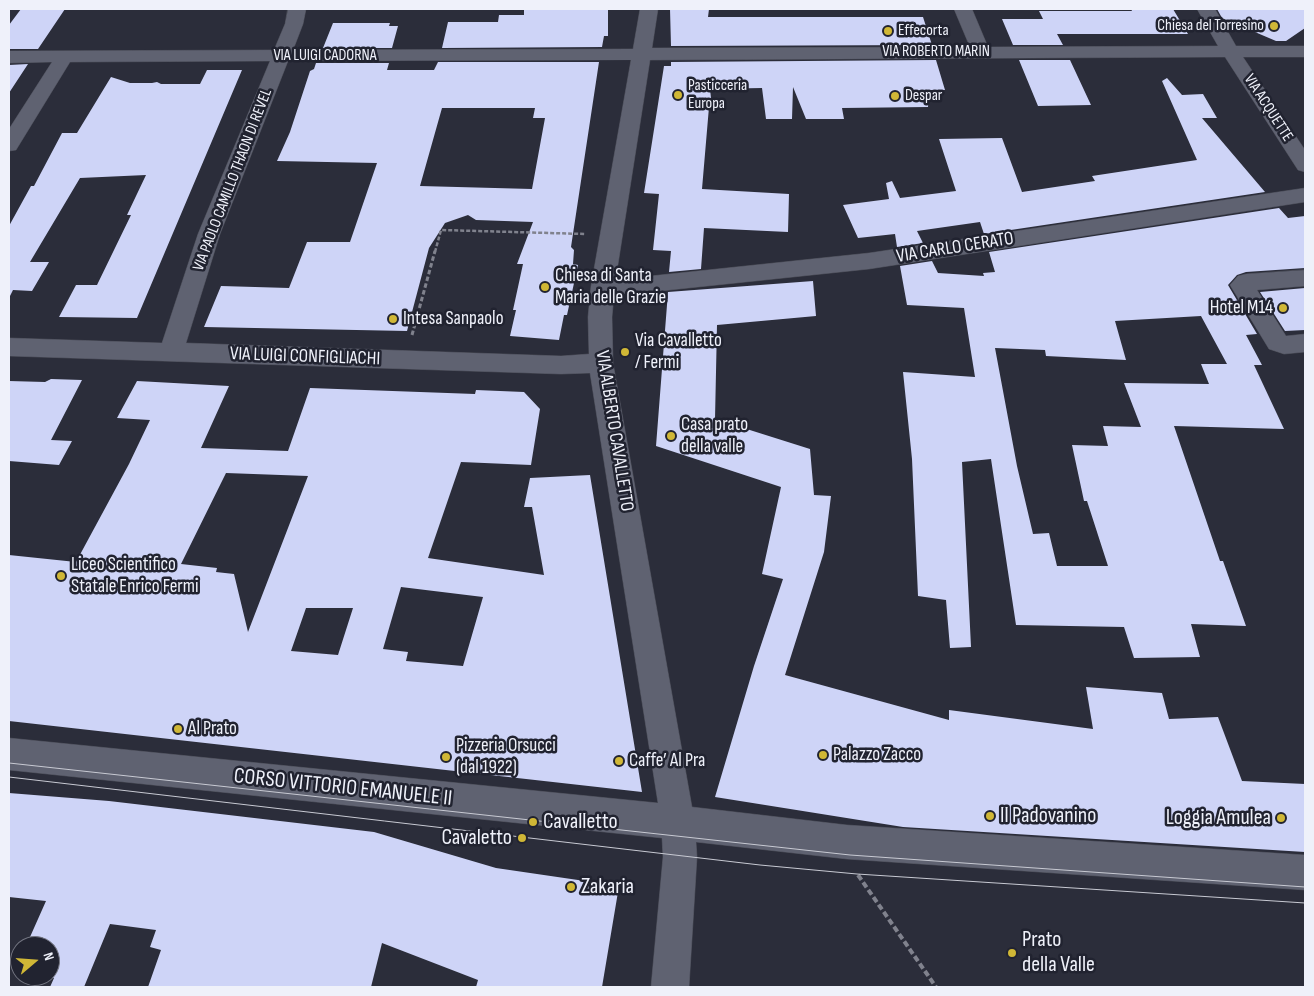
<!DOCTYPE html>
<html>
<head>
<meta charset="utf-8">
<style>
  body { margin:0 }
  #map { position:relative; width:1314px; height:996px; overflow:hidden; background:#2b2d3a; font-family:"Sofia Sans Condensed",sans-serif }
  canvas { display:block }
  .frame { position:absolute; inset:0; border:10px solid #eff1fa; pointer-events:none }
  .north { position:absolute; left:10px; top:936px; width:50px; height:50px; box-sizing:border-box; background:#212330; border:1px solid #737581; border-radius:50%; rotate:72deg; font-size:14px; font-weight:700; line-height:20px; text-align:center; color:#eff1fa }
  .north::after { content:''; display:block; margin:auto; width:18px; height:22px; background:#d0b736; clip-path:polygon(50% 0,100% 100%,50% 72%,0 100%) }
</style>
</head>
<body>
<div id="map">
<canvas width="1314" height="996"></canvas>
<div class="frame"></div>
<div class="north">N</div>
</div>
<script>
const c = document.querySelector('canvas').getContext('2d');
c.lineJoin = 'round';
function fill(path, color) {
  c.fillStyle = color;
  c.fill(path, 'evenodd');
}
function trace(path, color, width, dash) {
  c.strokeStyle = color;
  c.lineWidth = width;
  c.lineCap = dash ? 'butt' : 'round';
  c.setLineDash(dash || []);
  c.stroke(path);
}
function drawText(font, color, halo, rows, align = 'center') {
  c.font = font + ' "Sofia Sans Condensed",sans-serif';
  c.lineWidth = 5;
  c.setLineDash([]);
  c.textBaseline = 'middle';
  c.strokeStyle = halo;
  c.fillStyle = color;
  for (const [text, x, y, turn = 0] of rows) {
    c.save();
    c.translate(x, y);
    c.rotate((+turn || 0) * Math.PI / 180);
    c.textAlign = isNaN(turn) ? turn : align;
    if (halo) c.strokeText(text, 0, 0);
    c.fillText(text, 0, 0);
    c.restore();
  }
}
fill(new Path2D(`
  M21,9H65L38,49H9V25Z
  M524,9H608V36H604L602,47L442,48L448,22H498L499,15H524Z
  M670,9H709L708,17H923L932,45L671,46Z
  M1131,9H1173L1188,34H1057L1063,45H1013L1002,19H1043L1039,11H1132Z
  M1217,9H1305V28L1286,41H1276L1222,18Z
  M333,23H390L389,26H398L392,48H323Z
  M936,60L945,90H929L928,107L842,108L844,119H806L793,87L792,119H766L762,88L710,89L712,107H709L702,189L789,194L788,232L704,228L701,269L669,272L671,251L653,250L659,194L644,193L664,66H671V62Z
  M1019,60H1070L1091,105L1038,106Z
  M438,62H599L571,247L574,250L573,264L578,265L567,315H564L559,340L510,336L516,310H513L523,264H517L533,222L476,220L468,215L445,223L429,248L407,331L204,327L221,286L289,288L307,242H350L377,163L277,161L290,132L310,71L314,69L316,63H389L387,70H434ZM442,108H535L533,118H545L532,189L420,186Z
  M28,64L9,93V65Z
  M207,70H242L137,318L59,317L76,285H97L131,215H127L146,175L80,178L30,262H49L32,291L13,290L9,298V226L31,186H34L62,133H77L111,77L130,83H152L157,82L161,84H200Z
  M1167,78L1182,95L1203,94L1217,118H1202L1265,192L984,234L980,222L917,231L923,243L897,247L895,234L858,238L843,205L889,199L886,183L892,181L900,198L956,191L939,139L1002,138L1022,192L1095,181L1092,176L1197,160L1162,81Z
  M1279,208L1288,218L1305,216V268L1246,272L1237,275L1228,285L1257,334L1246,335L1262,365H1254L1284,429L1174,426L1220,561H1223L1246,626L1191,624L1200,657L1134,658L1124,627L1016,625L991,459L962,462L971,647L950,648L946,600L918,596L912,459L903,372L975,377L964,308L907,305L900,266L932,261L938,273L984,276L983,273L995,272L989,252ZM1201,316L1227,364H1201L1209,384L1124,383L1141,427L1103,426L1108,446L1072,445L1084,501H1087L1108,566H1057L1049,533L1033,534L1017,466L995,348L1045,350L1046,356L1126,360L1115,321Z
  M813,281L816,316L717,325L715,419L810,449L814,495L831,496L824,552L785,675L949,720V710L1093,729L1086,687L1162,693L1169,719L1218,717L1242,781L1305,784V852L903,827L715,797L754,666L783,579L762,574L781,487L656,446L668,292Z
  M1305,288V330L1285,331L1260,292Z
  M51,379L82,380L51,440L72,441L59,465L9,461V381L45,382Z
  M137,381L229,386L201,448L288,451L310,388L475,394L476,390L524,392L540,409L531,465L461,462L428,558L544,575L532,507H524L530,478L590,475L642,792L9,721V555L76,562L129,464L150,420L117,418ZM226,473L308,476L248,632L234,574L216,572L217,568L181,564ZM401,587L483,597L463,666L406,661L408,652L383,649ZM306,608H353L338,655L291,651Z
  M9,793L109,801L374,832L496,868L619,886L602,987H476L478,980L382,943L371,987H148L161,950L150,947L156,930L110,924L84,987H50L54,978L45,976H50V946H26L46,901L9,897Z`), '#ced4f7');
const minor = new Path2D(`
  M288,9H306L303,24L293,50L633,49L640,9H658L652,48L970,47L954,9H972L988,47L1218,46L1197,9H1215L1236,46H1305V57H1243L1305,150V172L1298,170L1225,57L650,60L616,277H641L869,253L1305,188V202L869,269L641,293L614,294L612,317L613,363L692,807L847,825L1305,855V890L847,859L696,842L697,857L689,987H651L663,857L662,838L9,770V738L658,803L590,373L561,374L9,356V338L162,343L198,234L270,61L70,62L16,150L9,151V129L52,62L9,63V51L274,50L285,24ZM631,60L591,286L588,317L589,354L561,356L186,343L220,234L288,61Z
  M1305,270V286L1257,290L1286,336L1305,334V352L1284,354L1269,349L1230,285L1238,276L1246,274Z`);
trace(minor, '#484a55', 1);
trace(new Path2D(`
  M435,252L441,230L585,234`), '#80828d', 2.5, [4, 2]);
trace(new Path2D(`
  M412,335L435,251`), '#80828d', 3, [4.5, 2.5]);
trace(new Path2D(`
  M858,875L936,987`), '#80828d', 4, [6, 3]);
fill(minor, '#5f6271');
trace(new Path2D(`
  M9,763L850,855L1305,887
  M9,777L760,865L857,874L1305,903`), '#c8cad3', 1);
for (const [x, y, r, color] of [
  [1274,26,5,"#d0b736"],
  [888,31,5,"#d0b736"],
  [678,95,5,"#d0b736"],
  [895,96,5,"#d0b736"],
  [545,287,5,"#d0b736"],
  [1283,308,5,"#d0b736"],
  [393,319,5,"#d0b736"],
  [625,352,5,"#d0b736"],
  [671,436,5,"#d0b736"],
  [61,576,5,"#d0b736"],
  [178,729,5,"#d0b736"],
  [823,755,5,"#d0b736"],
  [446,757,5,"#d0b736"],
  [619,761,5,"#d0b736"],
  [990,816,5,"#d0b736"],
  [1281,818,5,"#d0b736"],
  [533,822,5,"#d0b736"],
  [522,838,5,"#d0b736"],
  [571,887,5,"#d0b736"],
  [1012,953,5,"#d0b736"]
]) {
  const dot = new Path2D();
  dot.arc(x, y, r, 0, 2 * Math.PI);
  c.fillStyle = color;
  c.fill(dot);
  trace(dot, '#212330', 2);
}
drawText('16px', '#eff1fa', '#212330', [
  ["Chiesa del Torresino",1264,26,"right"],
  ["Effecorta",898,31],
  ["Pasticceria",688,86],
  ["Europa",688,104],
  ["Despar",905,96]
], 'left');
drawText('16px', '#eff1fa', '#212330', [
  ["VIA ROBERTO MARIN",936,52],
  ["VIA LUIGI CADORNA",325,56],
  ["VIA ACQUETTE",1268,108,57],
  ["VIA PAOLO CAMILLO THAON DI REVEL",233,180,-69]
]);
drawText('19px', '#eff1fa', '#212330', [
  ["VIA CARLO CERATO",955,248,-9],
  ["VIA LUIGI CONFIGLIACHI",305,357,2],
  ["VIA ALBERTO CAVALLETTO",614,431,81]
]);
drawText('19px', '#eff1fa', '#212330', [
  ["Chiesa di Santa",555,276],
  ["Maria delle Grazie",555,298],
  ["Hotel M14",1273,308,"right"],
  ["Intesa Sanpaolo",403,319],
  ["Via Cavalletto",635,341],
  ["/ Fermi",635,363],
  ["Casa prato",681,425],
  ["della valle",681,447],
  ["Liceo Scientifico",71,565],
  ["Statale Enrico Fermi",71,587],
  ["Al Prato",188,729],
  ["Pizzeria Orsucci",456,746],
  ["(dal 1922)",456,768],
  ["Palazzo Zacco",833,755],
  ["Caffe’ Al Pra",629,761]
], 'left');
drawText('22px', '#eff1fa', '#212330', [
  ["CORSO VITTORIO EMANUELE II",343,788,6]
]);
drawText('22px', '#eff1fa', '#212330', [
  ["Il Padovanino",1000,816],
  ["Loggia Amulea",1271,818,"right"],
  ["Cavalletto",543,822],
  ["Cavaletto",512,838,"right"],
  ["Zakaria",581,887],
  ["Prato",1022,940],
  ["della Valle",1022,965]
], 'left');
</script>
</body>
</html>
